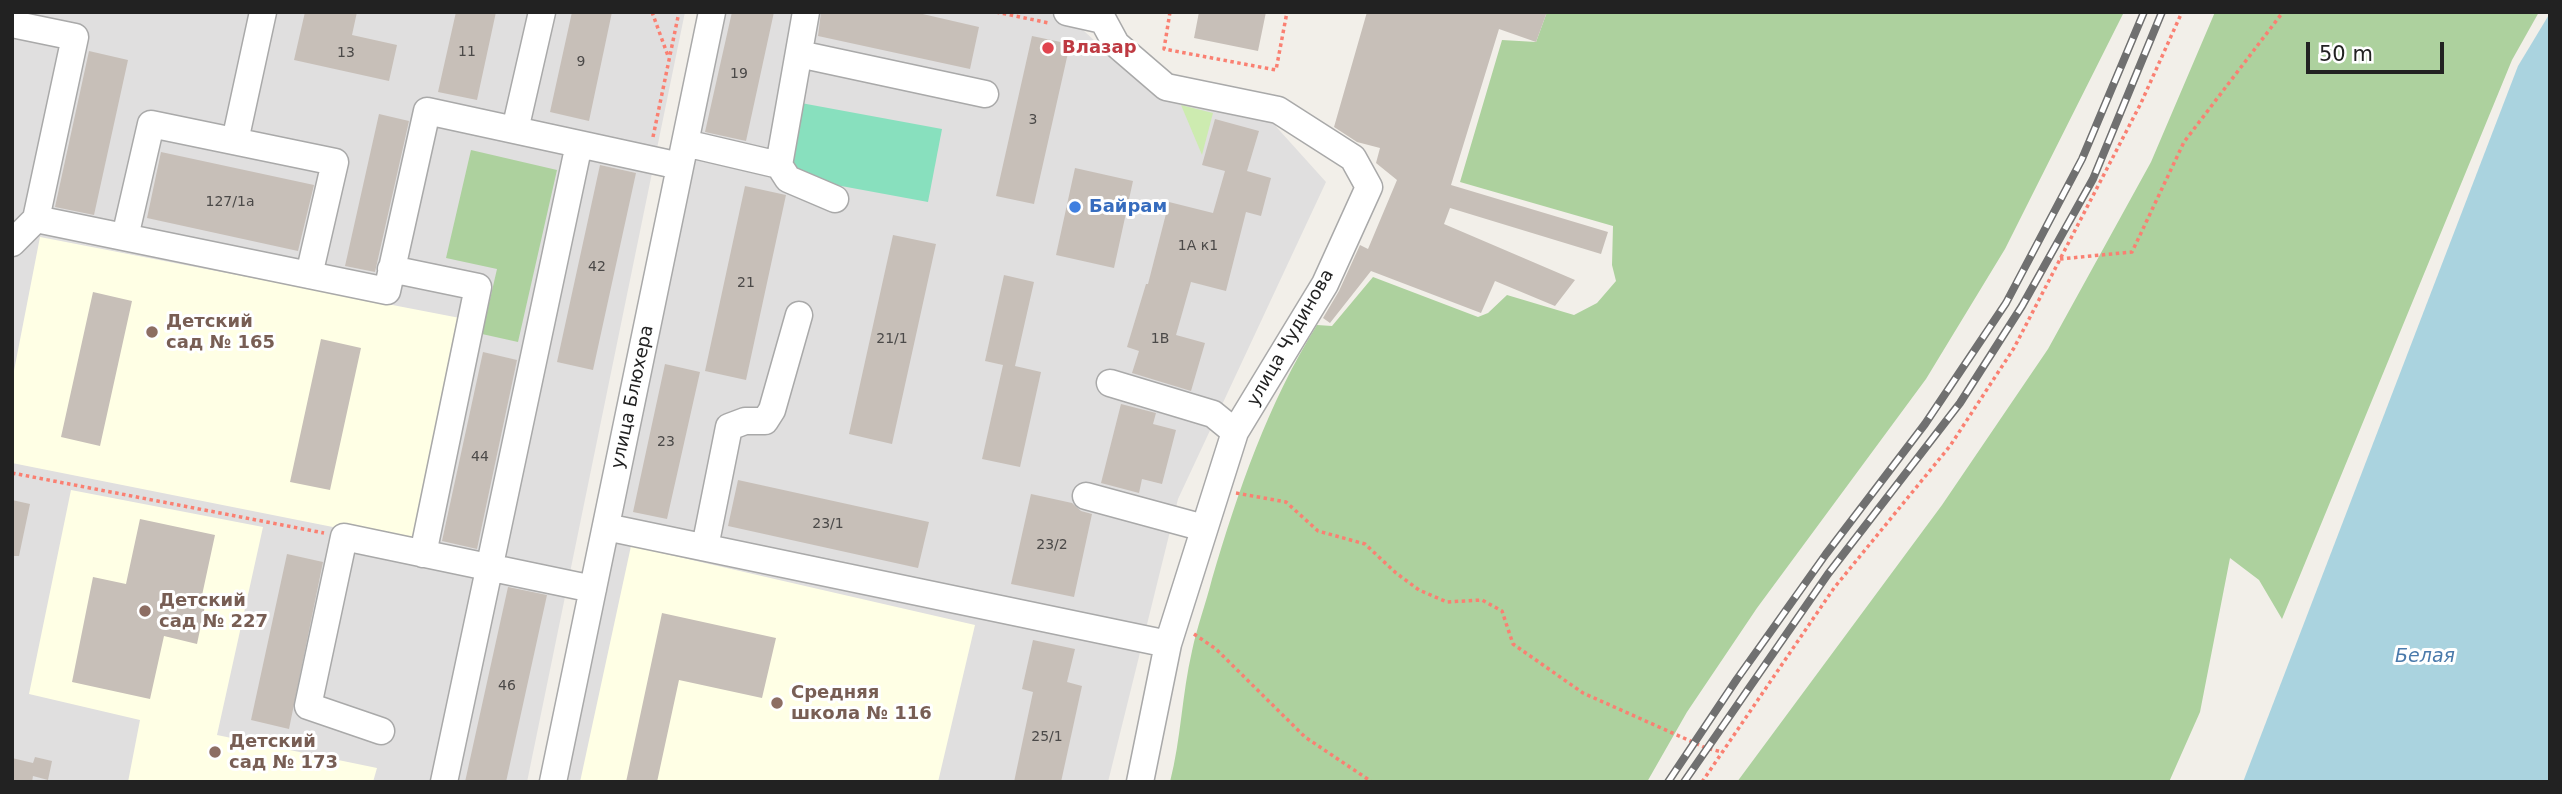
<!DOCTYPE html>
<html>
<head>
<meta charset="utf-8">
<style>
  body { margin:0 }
  #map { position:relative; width:2562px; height:794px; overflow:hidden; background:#f2efe9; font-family:"DejaVu Sans",sans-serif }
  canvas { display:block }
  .frame { position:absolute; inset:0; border:14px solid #222; pointer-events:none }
  .scale { position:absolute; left:2306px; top:42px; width:138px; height:32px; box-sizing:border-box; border:4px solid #222; border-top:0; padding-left:9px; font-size:21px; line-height:24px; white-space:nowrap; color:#222; -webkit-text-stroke:5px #fff; paint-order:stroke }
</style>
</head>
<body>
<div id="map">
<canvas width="2562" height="794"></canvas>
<div class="frame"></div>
<div class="scale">50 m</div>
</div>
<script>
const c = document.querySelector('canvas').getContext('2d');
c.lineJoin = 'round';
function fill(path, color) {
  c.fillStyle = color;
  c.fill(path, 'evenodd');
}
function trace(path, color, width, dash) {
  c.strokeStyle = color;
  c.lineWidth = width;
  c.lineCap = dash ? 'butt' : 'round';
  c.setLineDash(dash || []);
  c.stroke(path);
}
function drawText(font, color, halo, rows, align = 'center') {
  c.font = font + ' "DejaVu Sans",sans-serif';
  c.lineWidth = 6;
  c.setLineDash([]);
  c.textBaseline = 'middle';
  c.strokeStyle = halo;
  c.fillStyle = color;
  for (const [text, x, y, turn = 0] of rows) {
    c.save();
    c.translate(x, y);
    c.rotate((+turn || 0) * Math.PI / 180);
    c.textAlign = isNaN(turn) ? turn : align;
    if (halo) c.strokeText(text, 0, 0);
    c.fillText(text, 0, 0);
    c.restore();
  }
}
fill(new Path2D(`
  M12,12H685L527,782H12Z
  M723,12H1041L1070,18L1151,93L1271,121L1326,182L1178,499L1108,782H564Z`), '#e0dfdf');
fill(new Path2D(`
  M40,237L465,319L418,544L12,463V381Z
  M71,490L263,527L217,735L377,768L373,782H128L140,720L29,694Z
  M631,546L975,625L938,782H580Z`), '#ffffe5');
fill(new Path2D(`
  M1181,105L1213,113L1202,155Z`), '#cdebb0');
fill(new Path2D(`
  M1547,12H2124L2005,249L1926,379L1757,608L1687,712L1647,782H1170C1181,739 1182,694 1192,651C1197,627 1206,603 1212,579C1238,491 1268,403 1317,325L1332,326L1373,277L1478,317L1488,313L1507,295L1574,315L1597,303L1616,281L1612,265L1613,226L1460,182L1502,40L1536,42Z
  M2215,12H2539L2512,60L2282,619L2259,580L2230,558L2200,712L2169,782H1737L1942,505L2048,349L2151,162Z
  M471,150L557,170L518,342L482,334L497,269L446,258Z`), '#add19e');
fill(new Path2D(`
  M801,103L942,129L928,202L787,176Z`), '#88e0be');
fill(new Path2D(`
  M2550,13V782H2243L2518,66Z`), '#aad3df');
fill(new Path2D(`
  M305,12H357L352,35L397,45L389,81L294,60Z
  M456,12H496L477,100L438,92Z
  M572,12H612L589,121L550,112Z
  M732,12H774L746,141L705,132Z
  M821,12H914L979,27L970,69L818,36Z
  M1199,12H1266L1258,51L1194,38Z
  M1367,12H1547L1536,42L1499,29L1451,185L1608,232L1601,254L1450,208L1444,224L1575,280L1555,306L1495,281L1481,313L1371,271L1330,323L1323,318L1339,291L1360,245L1368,249L1397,180L1376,163L1380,148L1357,142L1334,127Z
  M1032,36L1070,44L1034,204L996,196Z
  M89,51L128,60L94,215L55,207Z
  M379,114L409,121L375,272L345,266Z
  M1215,119L1259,131L1247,171L1271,178L1261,216L1246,212L1226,291L1191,282L1176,335L1205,343L1191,391L1132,373L1139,351L1127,347L1146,284H1148L1169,202L1213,213L1225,171L1202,165Z
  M161,152L314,185L298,251L147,218Z
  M600,165L636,173L593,370L557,362Z
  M1075,168L1133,181L1114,268L1056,255Z
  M745,186L786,195L746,380L705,371Z
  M893,235L936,244L892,444L849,434Z
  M1004,275L1034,282L1015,366L1041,372L1020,467L982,459L1003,365L985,361Z
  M93,292L132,301L100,446L61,437Z
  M321,339L361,348L330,490L290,482Z
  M483,352L517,360L477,549L442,541Z
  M665,364L700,372L667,519L633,512Z
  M1121,404L1156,413L1153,424L1176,430L1162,484L1142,479L1139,493L1101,483Z
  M738,480L929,522L918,568L728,526Z
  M1031,494L1072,503L1081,511L1092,514L1074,597L1011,584Z
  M12,500L30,504L19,556H12Z
  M140,519L215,535L201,600L206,601L197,644L164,636L150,699L72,682L93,577L126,584Z
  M287,554L323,562L289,729L251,720Z
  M508,587L547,595L506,782H465Z
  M662,613L776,638L762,698L679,680L657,782H626Z
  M1033,640L1075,649L1067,682L1082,686L1061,782H1014L1033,692L1022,689Z
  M35,757L52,761L48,780L33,776L32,782H12V758L33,763Z`), '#c7bfb8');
const minor = new Path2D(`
  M1067,12L1103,20
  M1103,20L1116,44L1166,87L1278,110L1353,158L1369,187L1325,284L1235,432L1168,644L1140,782
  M12,24L75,37L36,219L387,291L427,111L579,144
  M799,54L985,94
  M515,130L542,12
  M235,141L263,12
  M685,143L779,165L788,179L835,199
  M779,165L806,12
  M125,237L151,124L335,162L309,275
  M12,243L36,219
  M391,269L478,287L423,554
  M1110,383L1213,414L1235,432
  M1086,496L1204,528
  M606,527L1168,644
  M705,547L729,427L745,421H765L772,410L799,315
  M381,731L308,706L344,537L593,589
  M444,782L579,144L680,166
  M553,782L712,12`);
trace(minor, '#a9a9a9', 29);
trace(new Path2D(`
  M652,12L668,56
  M996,12L1049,23
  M1170,12L1164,49L1276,70L1287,12
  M653,137L679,12
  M2060,259L2132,252L2184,142L2283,12
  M12,473L324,533
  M1236,493L1286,502L1318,531L1365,544L1396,573L1419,590L1447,602L1482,600L1502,611L1513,644L1583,693L1706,748L1722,752
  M1194,634L1216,649L1305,737L1372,782
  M1702,782L1834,588L1950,446L2014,348L2141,103L2182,12`), '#fa8072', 3.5, [3.5, 3.5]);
trace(minor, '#fff', 26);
const rail = new Path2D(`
  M1668,782L1737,679L1826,554L1925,424L2006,303L2082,159L2144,12
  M1684,782L1828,574L1960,403L2022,306L2093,179L2162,12`);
trace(rail, '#707070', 8);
trace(rail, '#fff', 5, [16]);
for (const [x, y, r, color] of [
  [1048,48,7,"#e0444e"],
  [1075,207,7,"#3f7fe0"],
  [152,332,7,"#8d6e63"],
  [145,611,7,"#8d6e63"],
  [777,703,7,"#8d6e63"],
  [215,752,7,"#8d6e63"]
]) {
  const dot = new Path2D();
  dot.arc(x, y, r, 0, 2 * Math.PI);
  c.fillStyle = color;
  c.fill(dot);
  trace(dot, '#fff', 2.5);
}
drawText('14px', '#4b4948', null, [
  ["11",467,52],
  ["13",346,53],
  ["9",581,62],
  ["19",739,74],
  ["3",1033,120],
  ["127/1а",230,202],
  ["1А к1",1198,246],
  ["42",597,267],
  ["21",746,283],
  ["21/1",892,339],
  ["1В",1160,339],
  ["23",666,442],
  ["44",480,457],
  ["23/1",828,524],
  ["23/2",1052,545],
  ["46",507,686],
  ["25/1",1047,737]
]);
drawText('bold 18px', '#be3a42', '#fff', [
  ["Влазар",1062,48]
], 'left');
drawText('bold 18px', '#366cbe', '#fff', [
  ["Байрам",1089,207]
], 'left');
drawText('bold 18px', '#785e54', '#fff', [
  ["Детский",166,322],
  ["сад № 165",166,343],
  ["Детский",159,601],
  ["сад № 227",159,622],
  ["Средняя",791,693],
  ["школа № 116",791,714],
  ["Детский",229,742],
  ["сад № 173",229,763]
], 'left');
drawText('18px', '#222', '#fff', [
  ["улица Чудинова",1291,338,-60],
  ["улица Блюхера",633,397,-78]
]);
drawText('italic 19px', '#4a7aab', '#fff', [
  ["Белая",2425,657]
]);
</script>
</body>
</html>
